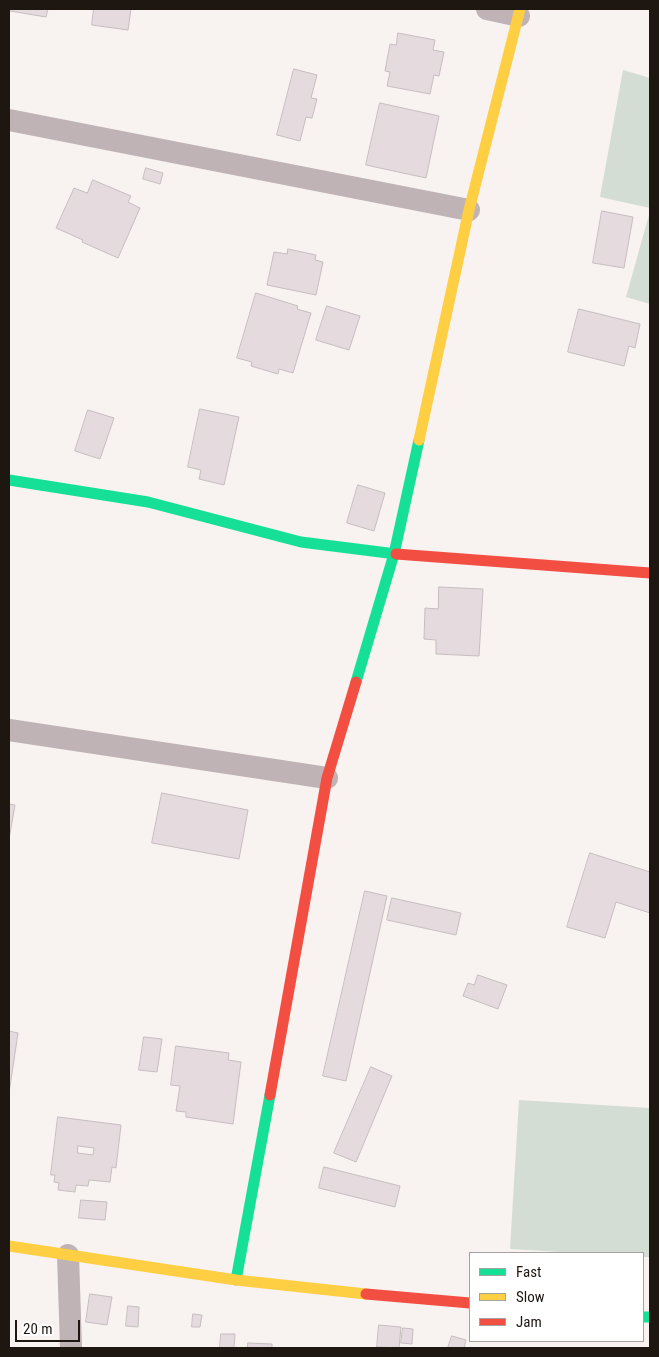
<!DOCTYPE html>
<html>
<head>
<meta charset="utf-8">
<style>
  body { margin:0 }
  #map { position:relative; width:659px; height:1357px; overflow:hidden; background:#f8f2f0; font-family:"Roboto Condensed",sans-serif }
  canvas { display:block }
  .frame { position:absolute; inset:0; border:10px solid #1e1611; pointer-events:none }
  .legend { position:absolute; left:469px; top:1252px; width:175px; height:90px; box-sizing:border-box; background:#fff; border:1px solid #a5a2a0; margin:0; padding:6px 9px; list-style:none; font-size:15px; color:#1e1611 }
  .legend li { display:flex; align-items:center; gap:10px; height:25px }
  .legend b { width:25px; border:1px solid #a5a2a0 }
  .scale { position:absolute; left:15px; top:1320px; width:65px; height:22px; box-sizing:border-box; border:2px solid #1e1611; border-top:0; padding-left:6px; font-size:15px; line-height:18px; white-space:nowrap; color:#1e1611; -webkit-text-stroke:4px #fff; paint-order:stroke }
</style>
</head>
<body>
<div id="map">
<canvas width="659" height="1357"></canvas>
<div class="frame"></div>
<ul class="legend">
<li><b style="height:6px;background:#16e098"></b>Fast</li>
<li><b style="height:6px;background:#ffcf43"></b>Slow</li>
<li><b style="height:6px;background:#f24e42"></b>Jam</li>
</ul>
<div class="scale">20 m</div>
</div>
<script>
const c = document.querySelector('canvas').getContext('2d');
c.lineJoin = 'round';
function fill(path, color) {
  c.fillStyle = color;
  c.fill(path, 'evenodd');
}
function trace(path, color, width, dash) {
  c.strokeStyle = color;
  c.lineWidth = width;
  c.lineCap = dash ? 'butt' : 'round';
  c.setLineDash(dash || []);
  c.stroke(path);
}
fill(new Path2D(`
  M623,70L650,78V208L600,197Z
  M650,211V304L626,297Z
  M519,1100L650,1108V1257H643V1253H579L510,1249Z`), '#d4ddd4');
const building = new Path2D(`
  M11,9H48L46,17L10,11Z
  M94,9H131L128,30L92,25Z
  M398,33L435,40L433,50L444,52L439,76L434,75L430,94L387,86L390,72L385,71L390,44L396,45Z
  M294,69L317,75L311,98L317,99L312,118L306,117L300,141L277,135Z
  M380,103L439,116L426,178L366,165Z
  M146,168L163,173L160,184L143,179Z
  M93,180L131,196L128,202L140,208L118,258L82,242L83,240L56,228L74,188L87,193Z
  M602,211L633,217L624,268L593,263Z
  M288,249L316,255L315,260L323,262L316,295L267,285L274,252L287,254Z
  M256,293L298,306L297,309L311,313L293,373L279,369L278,374L251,366L252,362L237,358Z
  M327,306L360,316L349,350L316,340Z
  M579,309L640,324L635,348L629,346L624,366L568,352Z
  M200,409L239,417L224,485L199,479L201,470L188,467Z
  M88,410L114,418L100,459L75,451Z
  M358,485L385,493L374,531L347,523Z
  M439,587L483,589L479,656L436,654V640L424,639L425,608L438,609Z
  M162,793L248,810L239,859L152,843Z
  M9,804L15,805L9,839Z
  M590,853L650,872V913L616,902L605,938L567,927Z
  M365,891L387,896L346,1081L323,1076Z
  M392,898L461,913L456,935L387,920Z
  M478,975L507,985L498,1009L463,996L468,983L474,985Z
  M9,1031L18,1033L9,1093Z
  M144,1037L162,1039L157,1072L139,1070Z
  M176,1046L229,1053L228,1060L241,1062L233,1124L186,1117V1112L176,1111L180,1086L171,1085Z
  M371,1067L392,1076L356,1162L334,1153Z
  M58,1117L121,1125L116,1168L112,1167L110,1182L89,1180L88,1186L76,1185L75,1192L58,1190L59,1183L54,1182L55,1175H51ZM78,1146L94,1148L93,1155L78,1153Z
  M324,1167L400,1186L395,1207L319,1188Z
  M81,1200L107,1202L105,1220L79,1218Z
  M90,1294L112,1297L107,1325L86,1322Z
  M128,1306L139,1307L138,1327L126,1326Z
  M193,1314L202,1315L200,1327H192Z
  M379,1325L401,1327L399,1348L377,1347Z
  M403,1328L413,1329L412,1344L401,1343Z
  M221,1334H235L234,1348H220Z
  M452,1336L466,1340L464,1348H448Z
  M248,1343L272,1344V1348H248Z`);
fill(building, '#e5dbde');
trace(building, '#c5bdbf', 1);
trace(new Path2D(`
  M487,9L519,16
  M9,120L469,210
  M9,730L327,778
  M68,1255L71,1348`), '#bfb3b5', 22);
trace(new Path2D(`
  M9,480L148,502L301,542L396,554
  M356,682L394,554L419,440
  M236,1280L270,1095
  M643,1317H650`), '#16e098', 11);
trace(new Path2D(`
  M419,440L469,210L520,9
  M9,1246L236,1280L366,1294`), '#ffcf43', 11);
trace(new Path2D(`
  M396,554L650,573
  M270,1095L327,778L356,682
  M366,1294L470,1303`), '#f24e42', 11);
</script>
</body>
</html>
